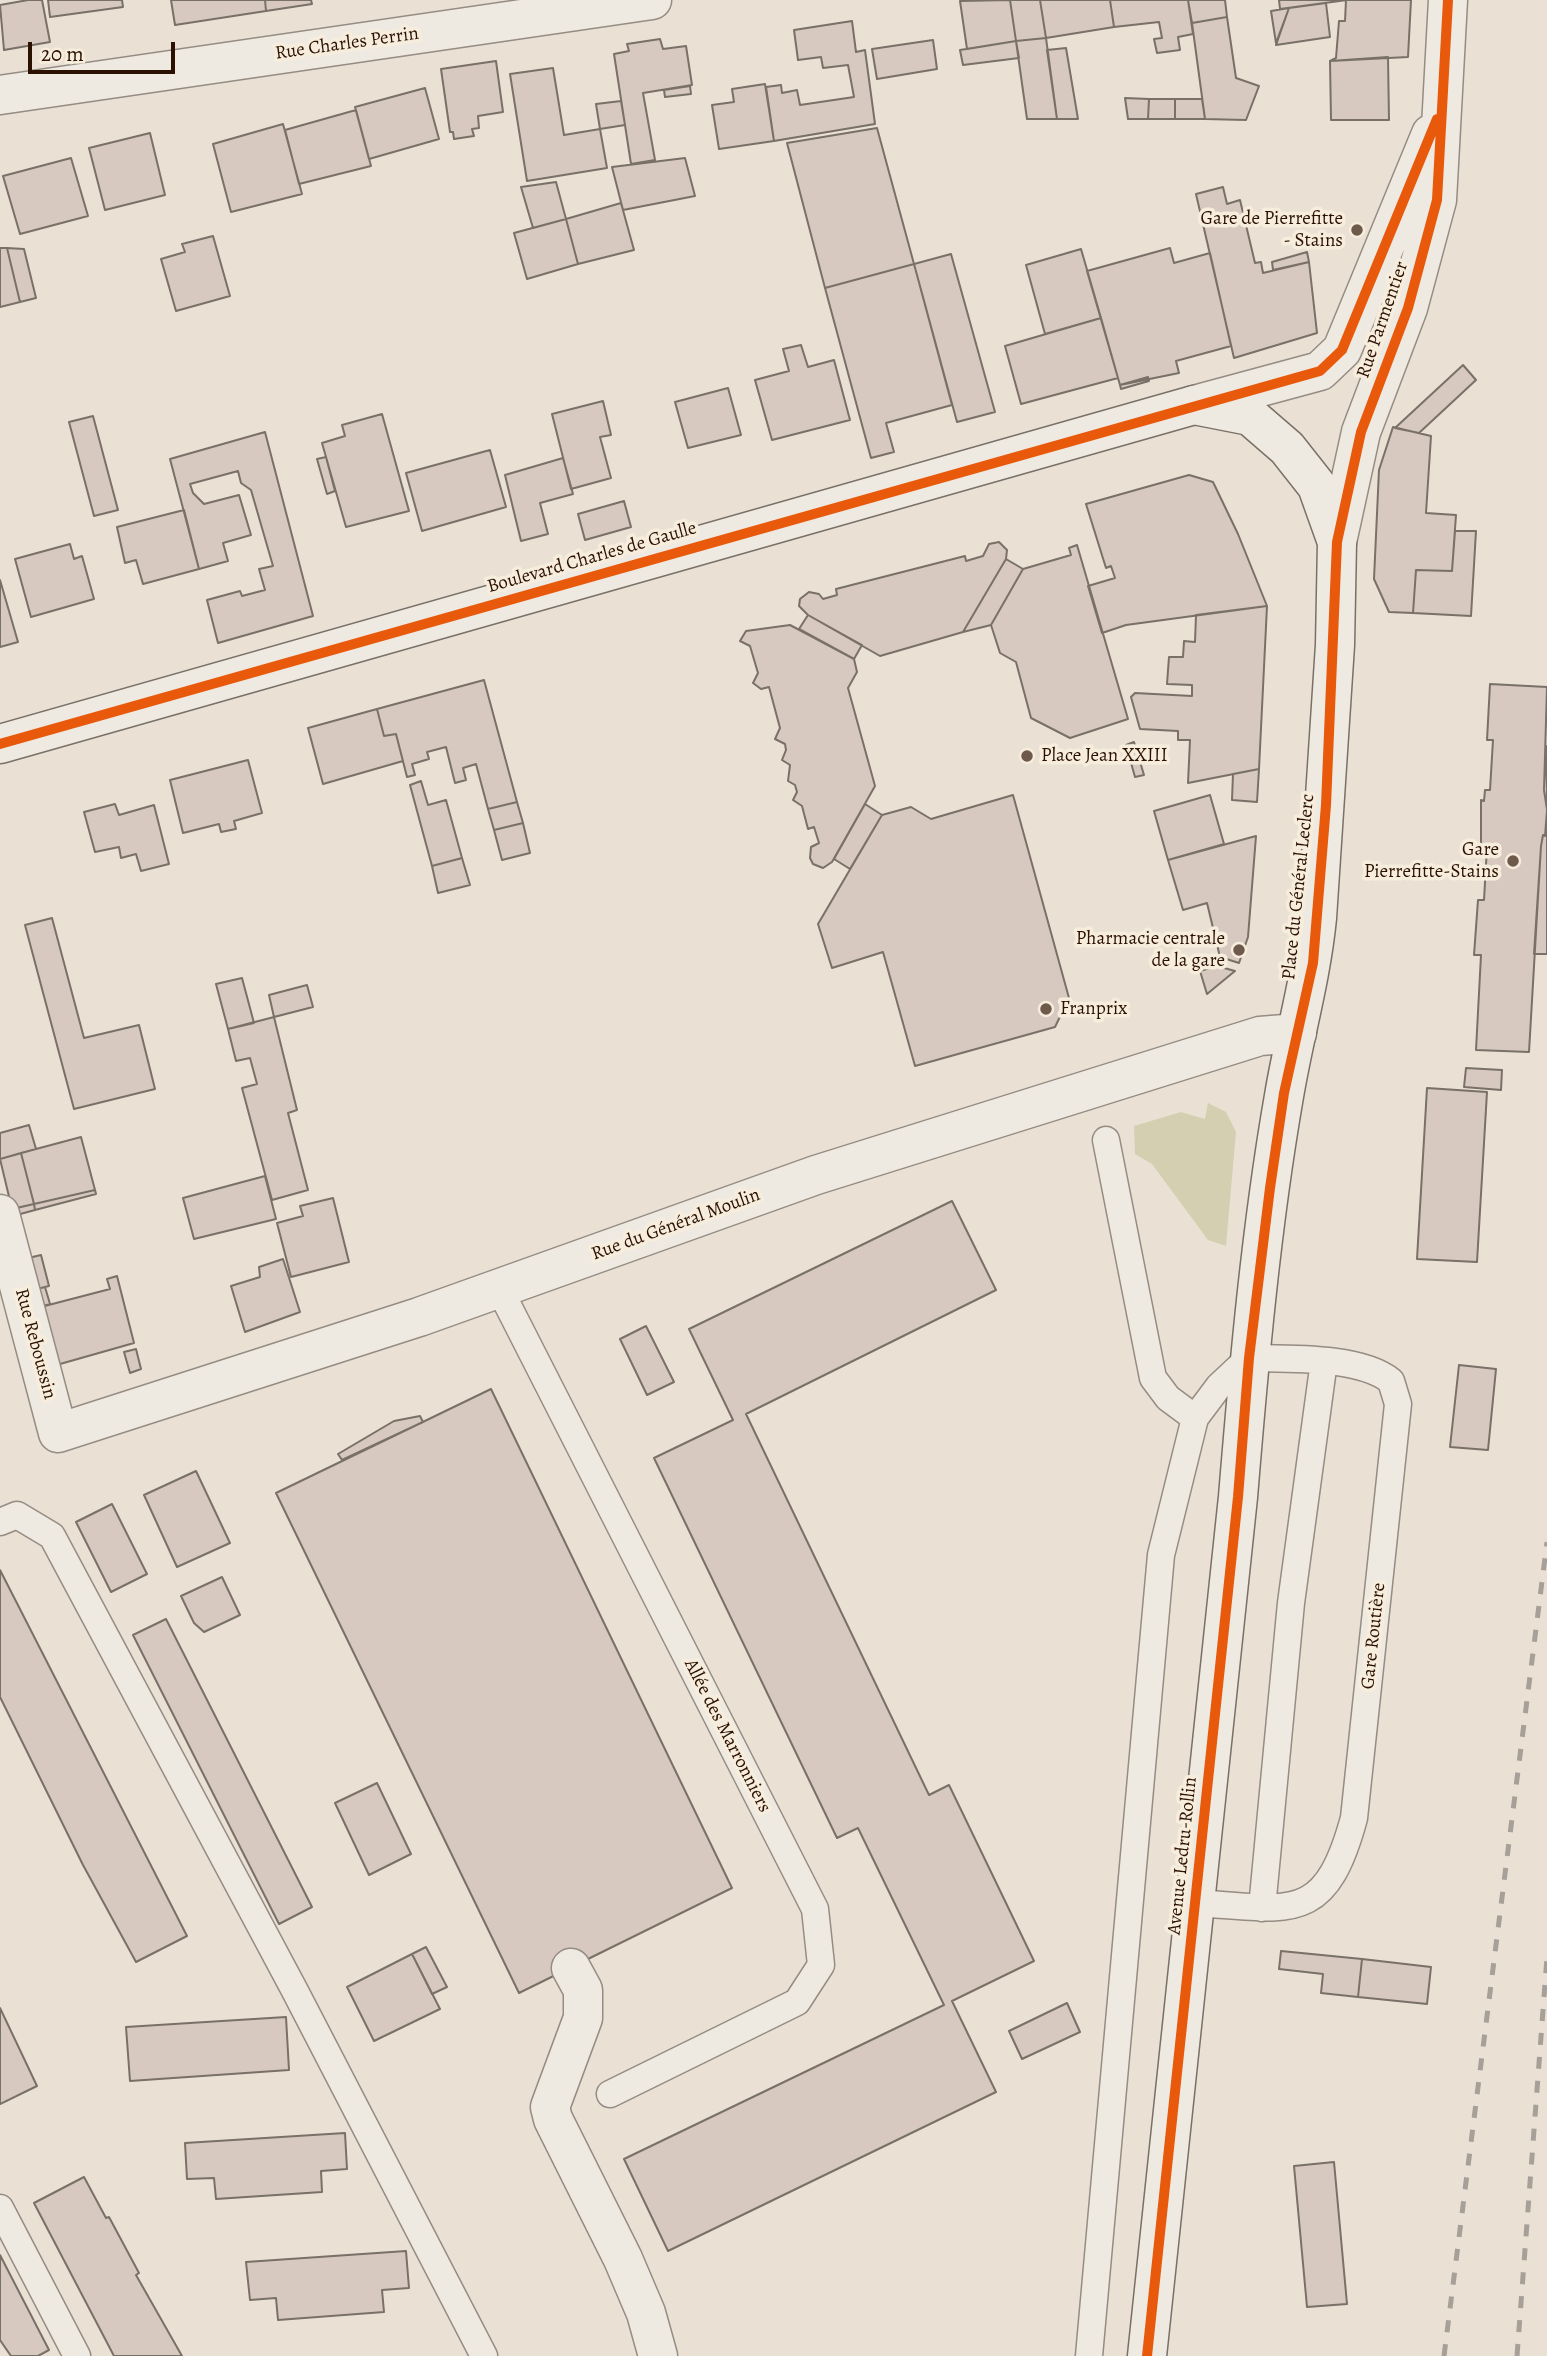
<!DOCTYPE html>
<html>
<head>
<meta charset="utf-8">
<style>
  body { margin:0 }
  #map { position:relative; width:1547px; height:2356px; overflow:hidden; background:#eae1d4; font-family:Alegreya,serif }
  canvas { display:block }
  .scale { position:absolute; left:28px; top:42px; width:147px; height:32px; box-sizing:border-box; border:4px solid #2b1100; border-top:0; padding-left:9px; font-size:21px; line-height:24px; white-space:nowrap; color:#2b1100; -webkit-text-stroke:5px #f7eddd; paint-order:stroke }
</style>
</head>
<body>
<div id="map">
<canvas width="1547" height="2356"></canvas>
<div class="scale">20 m</div>
</div>
<script>
const c = document.querySelector('canvas').getContext('2d');
c.lineJoin = 'round';
function fill(path, color) {
  c.fillStyle = color;
  c.fill(path, 'evenodd');
}
function trace(path, color, width, dash) {
  c.strokeStyle = color;
  c.lineWidth = width;
  c.lineCap = dash ? 'butt' : 'round';
  c.setLineDash(dash || []);
  c.stroke(path);
}
function drawText(font, color, halo, rows, align = 'center') {
  c.font = font + ' Alegreya,serif';
  c.lineWidth = 7;
  c.setLineDash([]);
  c.textBaseline = 'middle';
  c.strokeStyle = halo;
  c.fillStyle = color;
  for (const [text, x, y, turn = 0] of rows) {
    c.save();
    c.translate(x, y);
    c.rotate((+turn || 0) * Math.PI / 180);
    c.textAlign = isNaN(turn) ? turn : align;
    if (halo) c.strokeText(text, 0, 0);
    c.fillText(text, 0, 0);
    c.restore();
  }
}
fill(new Path2D(`
  M1208,1103L1226,1112L1236,1132L1226,1246L1208,1240L1152,1164L1135,1154L1134,1126L1181,1112L1205,1119Z`), '#d4cfb0');
const building = new Path2D(`
  M28,0H42L50,42L4,50L0,5Z
  M48,0H122L123,7L50,17Z
  M171,0H265L266,11L175,25Z
  M265,0H311L312,4L266,11Z
  M1010,0L1016,41L967,49L960,1Z
  M1010,0H1040L1046,38L1016,41Z
  M1040,0H1110L1114,27L1046,38Z
  M1110,0H1188L1193,34L1178,37L1180,50L1157,53L1154,39L1162,38L1159,22L1114,27Z
  M1188,0H1225L1227,17L1192,23Z
  M1279,0H1347L1280,9Z
  M1346,0H1411L1408,57L1330,61L1336,58L1339,21H1345Z
  M1326,3L1330,37L1276,45L1289,8Z
  M1289,8L1276,43L1271,11Z
  M1227,17L1236,78L1259,86L1246,120L1205,119L1192,23Z
  M852,21L856,52L865,50L875,124L774,141L766,87L781,85L782,93L797,90L800,105L854,97L848,65L823,68L821,57L798,60L794,30Z
  M1046,38L1057,119H1027L1016,41Z
  M660,39L663,49L686,46L692,85L643,93L655,160L631,164L614,54L629,51L627,44Z
  M933,40L937,69L877,79L872,49Z
  M1016,41L1019,58L963,65L960,50Z
  M1066,48L1078,119H1057L1047,50Z
  M1388,57L1389,120H1331L1330,61Z
  M496,61L503,112L478,116L479,128L472,129L474,136L454,139L453,132H450L441,69Z
  M553,68L564,135L600,129L607,168L527,181L510,74Z
  M765,84L774,141L719,149L712,105L734,102L732,89Z
  M690,86L691,94L665,97L664,90Z
  M425,88L439,139L369,159L355,107Z
  M1125,98L1149,99L1148,119H1128Z
  M1149,99H1175V119H1148Z
  M1175,99H1202L1205,119H1175Z
  M621,101L625,125L600,129L596,104Z
  M356,110L371,166L299,184L285,130Z
  M283,124L302,194L231,212L213,144Z
  M877,128L914,264L825,288L787,143Z
  M150,133L165,195L105,210L89,148Z
  M71,158L88,216L20,234L3,176Z
  M685,158L695,196L623,210L612,167Z
  M556,182L566,219L533,228L521,187Z
  M1223,187L1227,204L1240,200L1255,263L1261,262L1263,273L1309,262L1317,333L1234,358L1196,194Z
  M621,203L634,250L578,264L566,219Z
  M566,219L578,264L527,279L514,233Z
  M213,236L230,296L176,311L161,259L185,252L182,244Z
  M0,248H7L20,302L0,307Z
  M7,248L24,249L36,298L20,302Z
  M1170,248L1174,263L1210,253L1231,346L1176,361L1179,373L1120,385L1087,271Z
  M1081,249L1101,318L1045,334L1026,265Z
  M1307,252L1309,262L1273,270L1272,262Z
  M951,254L995,412L957,422L914,264Z
  M914,264L952,405L886,423L894,452L871,458L825,288Z
  M1101,318L1118,378L1021,404L1005,346Z
  M801,345L808,367L834,360L850,420L772,440L755,380L789,371L783,349Z
  M1463,365L1476,380L1419,433L1395,428Z
  M1148,377L1149,381L1121,389L1120,385Z
  M728,388L741,435L688,448L675,402Z
  M603,401L611,435L600,437L611,478L571,489L552,414Z
  M382,414L409,511L346,527L322,443L345,436L342,425Z
  M93,416L118,510L94,516L69,422Z
  M1393,427L1431,436L1426,513L1456,515L1452,571L1416,570L1413,613L1389,612L1374,579L1379,470Z
  M265,432L313,616L218,643L207,600L240,591L242,596L265,590L259,569L273,566L251,490L241,483L238,471L190,484L193,493L204,504L239,495L251,535L223,543L228,561L199,569L170,459Z
  M490,450L506,507L422,531L406,473Z
  M326,457L335,491L327,494L317,459Z
  M563,458L573,494L540,503L548,534L521,541L505,475Z
  M1189,475L1213,482L1238,534L1267,606L1126,625L1102,633L1088,586L1115,578L1111,566L1106,568L1086,504Z
  M624,501L631,527L585,540L578,514Z
  M184,510L199,569L143,584L136,560L125,563L117,527Z
  M1455,531H1476L1471,616L1413,613L1416,570L1452,571Z
  M999,542L1007,550L1006,559L963,632L880,656L808,615L799,606L800,599L809,592L819,594L823,599L837,595L836,589L965,556L966,561L983,556L989,544Z
  M70,544L74,559L82,556L94,599L31,617L15,559Z
  M1077,545L1128,719L1070,738L1031,718L1016,662L1000,653L991,625L1023,569L1071,555L1069,548Z
  M1006,559L1023,569L991,625L963,632Z
  M0,580L18,642L0,647Z
  M1267,606L1259,769L1188,783L1190,740H1178V731L1140,729L1131,697L1135,693L1192,696V685L1167,684L1169,657H1183L1184,641L1195,642L1196,615Z
  M808,615L862,645L854,659L799,629Z
  M790,625L854,659L857,672L848,688L875,786L832,862L823,868L813,864L810,858L811,847L819,843L814,827L808,829L802,806L793,800L797,792L795,785L788,781L790,765L782,760L786,750L785,744L775,739L780,728L769,687L761,689L753,683L758,673L750,646L740,641L746,631Z
  M484,680L517,802L488,809L476,764L463,768L466,780L455,783L446,747L427,752L429,759L412,764L415,775L407,777L396,734L384,736L377,709Z
  M1490,684L1547,687L1544,790L1547,810L1545,836L1543,835L1541,846L1529,1052L1476,1050L1481,955H1474L1478,900H1484L1487,847L1481,846V800L1484,801L1485,790H1490L1493,740H1487Z
  M377,709L384,736L396,734L403,761L323,784L308,728Z
  M1134,742L1144,775L1135,777L1126,745Z
  M1547,746V808L1544,790Z
  M248,760L262,813L234,821L236,829L221,832L219,824L183,833L170,780Z
  M1259,769L1257,802L1232,800L1233,774Z
  M421,781L428,805L446,800L462,858L432,866L410,785Z
  M1013,795L1069,998L1055,1027L915,1066L883,952L832,968L818,924L882,815L911,807L931,819Z
  M1210,795L1224,844L1168,860L1154,811Z
  M517,802L523,823L494,830L488,809Z
  M115,804L119,815L154,805L169,864L141,871L136,854L121,858L119,847L95,852L84,812Z
  M865,804L882,815L850,869L834,859Z
  M1547,810V954H1534L1541,846L1543,835L1545,836Z
  M523,823L530,853L502,860L494,830Z
  M1256,836L1248,937L1239,963L1220,957L1207,903L1183,910L1168,860Z
  M462,858L470,885L438,893L432,866Z
  M52,918L84,1038L139,1025L155,1089L74,1109L25,925Z
  M1217,966L1235,971L1207,994L1200,971Z
  M242,978L254,1023L228,1029L216,984Z
  M307,985L313,1007L274,1017L269,995Z
  M274,1017L297,1110L288,1113L308,1190L272,1200L242,1088L257,1084L250,1058L236,1061L228,1029Z
  M1466,1068L1502,1070L1501,1090L1464,1087Z
  M1427,1088L1487,1092L1477,1262L1417,1259Z
  M29,1125L36,1149L0,1159V1133Z
  M81,1137L95,1190L34,1204L21,1153Z
  M21,1153L34,1204L12,1209L0,1159Z
  M265,1176L276,1219L194,1239L183,1198Z
  M95,1190L96,1194L35,1210L34,1204Z
  M333,1198L349,1262L291,1277L277,1223L303,1216L300,1206Z
  M952,1201L996,1290L746,1414L929,1795L949,1785L1034,1961L952,2001L996,2092L668,2251L624,2159L944,2005L858,1828L837,1838L654,1458L733,1420L689,1329Z
  M34,1204L35,1210L13,1216L12,1209Z
  M41,1255L49,1286L33,1290L24,1259Z
  M283,1259L300,1312L245,1332L231,1286L260,1277L259,1267Z
  M117,1276L134,1343L53,1366L37,1308L110,1289L107,1279Z
  M45,1287L50,1304L37,1308L33,1290Z
  M646,1326L674,1382L647,1395L620,1339Z
  M136,1349L141,1369L130,1373L124,1352Z
  M1459,1365L1496,1369L1488,1450L1450,1447Z
  M491,1389L732,1888L519,1993L276,1493Z
  M420,1416L423,1422L342,1460L338,1454L394,1421Z
  M196,1471L230,1543L177,1567L144,1495Z
  M112,1504L147,1574L111,1592L76,1522Z
  M0,1570L187,1936L136,1962L83,1865L0,1697Z
  M222,1577L240,1615L204,1632L194,1623L181,1596Z
  M166,1619L312,1907L279,1924L133,1635Z
  M377,1783L411,1854L369,1875L335,1803Z
  M426,1947L447,1987L432,1994L412,1954Z
  M1281,1951L1362,1959L1358,1997L1321,1993L1323,1974L1279,1969Z
  M412,1954L440,2009L374,2041L347,1987Z
  M1362,1959L1431,1967L1427,2004L1358,1997Z
  M1067,2003L1080,2032L1022,2059L1009,2031Z
  M0,2008L37,2086L0,2104Z
  M286,2017L289,2070L130,2081L126,2027Z
  M345,2133L347,2169L321,2171L322,2192L216,2199L214,2178L187,2179L185,2143Z
  M1334,2162L1347,2304L1307,2307L1294,2166Z
  M84,2177L106,2218L109,2217L139,2273L136,2275L182,2356H114L34,2203Z
  M406,2251L409,2288L382,2290L384,2312L278,2320L276,2298L250,2300L246,2262Z
  M0,2255L49,2350L38,2356H11L0,2340Z`);
fill(building, '#d7c9c0');
trace(building, '#797067', 2);
const lane = new Path2D(`
  M1106,1140L1153,1378L1168,1398L1195,1418
  M499,1288L815,1909L821,1965L797,2002L610,2094
  M0,1522L17,1515L52,1536L295,1991L484,2356
  M1262,1908L1291,1603L1324,1361
  M0,2208L77,2356
  M1089,2356L1161,1555L1195,1418L1219,1386L1249,1358C1289,1359 1360,1356 1391,1381L1398,1404L1354,1818C1325,1925 1291,1909 1196,1903`);
const street = new Path2D(`
  M0,95L652,0
  M1194,405L1320,371L1342,350L1431,134
  M1337,542L1361,432L1408,308L1437,200L1448,0
  M0,1214L58,1433L419,1317L816,1175L1260,1036L1297,1033
  M571,1968L583,1990V2018L550,2107L553,2119L623,2259L646,2313L658,2356`);
const secondary = new Path2D(`
  M0,744L1194,405L1250,416L1287,448L1317,486L1337,542L1335,645L1317,918C1311,979 1294,1036 1284,1096C1261,1228 1249,1363 1238,1497L1147,2356`);
trace(lane, '#958c83', 29);
trace(street, '#958c83', 41);
trace(secondary, '#797067', 41);
trace(lane, '#eeeae2', 26);
trace(street, '#eeeae2', 38);
trace(secondary, '#eeeae2', 38);
trace(new Path2D(`
  M1444,2356L1547,1542
  M1517,2356L1547,1957`), '#a7a099', 5, [12, 12]);
trace(new Path2D(`
  M0,744L1320,371L1342,350L1437,119
  M1147,2356L1238,1497L1249,1358L1270,1188L1284,1093L1313,963L1326,805L1337,542L1361,432L1408,308L1437,200L1448,0`), '#e8590c', 10);
for (const [x, y, r, color] of [
  [1357,230,7,"#6e5a4a"],
  [1027,756,7,"#6e5a4a"],
  [1513,861,7,"#6e5a4a"],
  [1239,950,7,"#6e5a4a"],
  [1046,1009,7,"#6e5a4a"]
]) {
  const dot = new Path2D();
  dot.arc(x, y, r, 0, 2 * Math.PI);
  c.fillStyle = color;
  c.fill(dot);
  trace(dot, '#f7eddd', 2.5);
}
drawText('19px', '#2b1100', '#f7eddd', [
  ["Rue Charles Perrin",347,44,-8],
  ["Rue Parmentier",1383,320,-71],
  ["Boulevard Charles de Gaulle",592,558,-16],
  ["Place du Général Leclerc",1299,887,-84],
  ["Rue du Général Moulin",676,1225,-20],
  ["Rue Reboussin",35,1344,75],
  ["Gare Routière",1374,1636,-84],
  ["Allée des Marronniers",727,1736,63],
  ["Avenue Ledru-Rollin",1183,1856,-84]
]);
drawText('19px', '#2b1100', '#f7eddd', [
  ["Gare de Pierrefitte",1343,219],
  ["- Stains",1343,241],
  ["Place Jean XXIII",1041,756,"left"],
  ["Gare",1499,850],
  ["Pierrefitte-Stains",1499,872],
  ["Pharmacie centrale",1225,939],
  ["de la gare",1225,961],
  ["Franprix",1060,1009,"left"]
], 'right');
</script>
</body>
</html>
